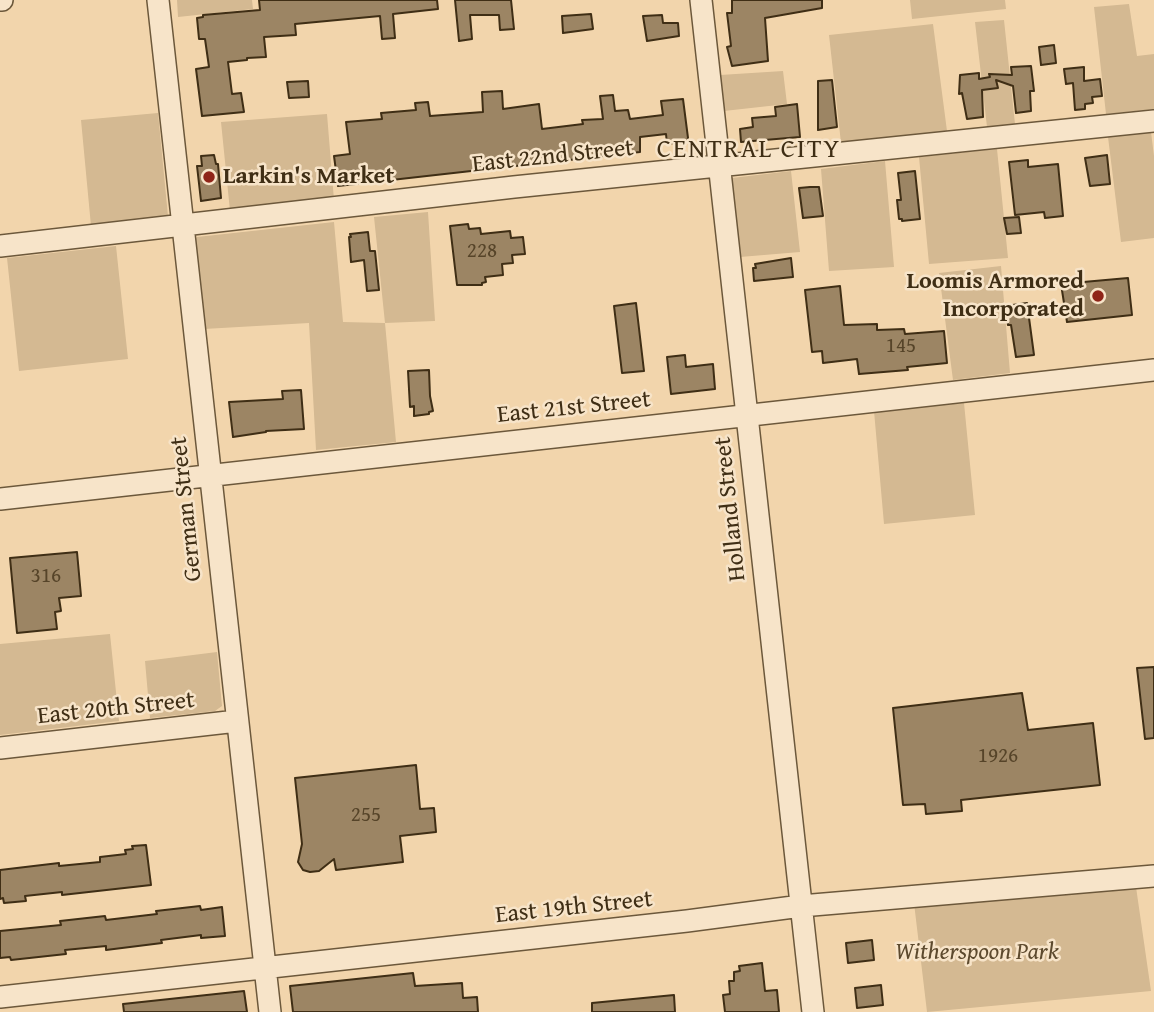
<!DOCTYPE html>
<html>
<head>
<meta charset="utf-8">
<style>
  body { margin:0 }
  canvas { display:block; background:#f2d5ac }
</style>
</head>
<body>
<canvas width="1154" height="1012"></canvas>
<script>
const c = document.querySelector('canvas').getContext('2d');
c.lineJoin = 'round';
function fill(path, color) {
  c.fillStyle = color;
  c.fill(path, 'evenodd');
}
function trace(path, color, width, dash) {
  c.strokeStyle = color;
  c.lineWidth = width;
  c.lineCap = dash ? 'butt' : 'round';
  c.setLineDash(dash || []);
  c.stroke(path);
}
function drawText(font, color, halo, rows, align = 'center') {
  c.font = font + ' "Gentium Book Plus",serif';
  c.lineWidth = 5;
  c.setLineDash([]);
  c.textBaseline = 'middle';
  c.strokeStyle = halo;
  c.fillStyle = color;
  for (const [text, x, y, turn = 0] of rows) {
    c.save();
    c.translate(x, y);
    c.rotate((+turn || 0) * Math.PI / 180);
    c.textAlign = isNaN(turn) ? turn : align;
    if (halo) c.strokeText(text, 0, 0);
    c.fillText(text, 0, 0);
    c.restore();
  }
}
fill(new Path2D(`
  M177,0H252L253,9L178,17Z
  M910,0H1005L1006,9L912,19Z
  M1129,4L1137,56L1154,54V109L1106,114L1094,7Z
  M1004,20L1015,124L987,127L975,22Z
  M933,24L947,131L841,143L829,35Z
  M783,71L787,104L724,111L720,75Z
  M158,113L168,216L91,226L81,120Z
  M327,114L334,200L230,211L221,122Z
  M1151,132L1154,156V238L1121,242L1108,137Z
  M997,149L1008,258L929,264L919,157Z
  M885,161L894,267L829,271L821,169Z
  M791,171L800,252L740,257L732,178Z
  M428,212L435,321L385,323L396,442L316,450L309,323L204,329L194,241L197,237L334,222L343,322L385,323L374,217Z
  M116,246L128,359L19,371L7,258Z
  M1001,266L1010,373L953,380L939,273Z
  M964,403L975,515L884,524L874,411Z
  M110,634L119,721L0,735V644Z
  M217,652L222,706L215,711L150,718L145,661Z
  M1136,887L1151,991L927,1012L914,903Z`), '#d4b992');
const building = new Path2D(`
  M259,0H437L438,9L393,14L395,38L382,39L380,16L295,24L296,35L264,37L266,57L247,58V60L228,62L232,94L241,93L244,112L202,116L196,69L209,67L205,39H199L197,18L203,17V15L260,10Z
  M455,0H511L514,29L500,30L499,15H470L472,39L459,41Z
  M732,0H822V8L765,18L768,61L732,66L727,47L731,46L727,13H732Z
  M591,14L593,29L563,33L562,16Z
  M662,15L663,23H678L679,36L647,41L643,16Z
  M1054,45L1056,63L1041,65L1039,47Z
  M1031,66L1034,91H1030L1031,111L1016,113L1013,86L996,80L998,88L982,90L983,117L967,119L962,93L959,94L960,75L979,73V79L990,77L989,74L1012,75L1011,67Z
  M1084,67V81L1100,79L1102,96L1092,97L1093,103L1085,104V109L1075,110L1073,83L1066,84L1064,69Z
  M832,80L837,127L818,130V81Z
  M308,81L309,97L289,98L287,82Z
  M502,91L503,109L539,104L542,129L583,124L582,120L603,119L600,96L613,95L615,111L628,110L630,119L663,115L661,101L683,99L688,138L687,141L667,144L666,134L640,137V152L338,186L334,156L350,154L346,122L382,119L381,113L416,110L415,103L428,102L430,116L483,112L482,92Z
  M797,104L800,137L741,142L740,129L753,127L752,118L776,116L775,107Z
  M214,155L216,164H218L221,198L201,201L197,166H202L201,156Z
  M1107,155L1110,184L1090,186L1085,158Z
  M1028,160V167L1058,164L1063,216L1045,218L1044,212L1015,215L1009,162Z
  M915,171L920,219L902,221V219H899L897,200H901L898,173Z
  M810,187H819L823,216L803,218L799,188Z
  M1019,217L1021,233L1007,234L1004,218Z
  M468,224L469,229L480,228L481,234L510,231L511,238L523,237L525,254L512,255L513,263L502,264L503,275L485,277L486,282L482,283V285H457L450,226Z
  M368,232L370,251H375L379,290L367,291L364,260L351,262L349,237H351L350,234Z
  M791,258L793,277L754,281L753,268H756L755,264Z
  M1128,278L1132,315L1067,322L1061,284Z
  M840,286L844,325L877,324V330L904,329L905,334L944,331L947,363L907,367L908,370L859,374L857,359L823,363L822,351L812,352L805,290Z
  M636,303L644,371L622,373L614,306Z
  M1027,303L1034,355L1016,357L1011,325H1008L1005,306Z
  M685,355L686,367L713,364L715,389L671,394L667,357Z
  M429,370L430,396L433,411L429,412V414L414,416V406L410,407L408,371Z
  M301,390L304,429L266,431V432L233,437L229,402L283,399L282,391Z
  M77,552L81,596L59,598L61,611L55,612L57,629L17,633L10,558Z
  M1154,667V738L1145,739L1137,668Z
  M1022,693L1028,730L1093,723L1100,785L961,800L962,811L926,814L925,804L903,805L893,708Z
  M416,765L420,809L434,808L436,832L400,836L403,862L336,870L334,859L319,871L310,872L303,870L298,862L302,844L295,778Z
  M146,845L151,885L62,895V892L25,896L26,901L4,903L3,898L0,899V870L59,863V866L100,862V857L126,854L125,850L133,849L132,846Z
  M200,906L201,910L222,907L225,936L201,938V935L161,940L162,943L106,950V946L65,950L66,954L11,960L10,957L0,958V931L61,925L60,921L105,916L106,920L157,914L156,911Z
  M872,940L874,960L848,963L846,943Z
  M762,963L765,991L777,990L779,1012H725L723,995L730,994L729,981H734V972L740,971L739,966Z
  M413,973L415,986L462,983L463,998L477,997L478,1012H293L290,986Z
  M881,985L883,1005L857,1008L855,988Z
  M244,991L247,1012H124L123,1004Z
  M674,995L675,1012H592V1003Z`);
fill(building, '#9c8564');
trace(building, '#3f2e15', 2);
const minor = new Path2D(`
  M0,0H2
  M158,0L270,1012
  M701,0L813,1012
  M0,246L514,187L1154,121
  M0,499L1154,370
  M0,748L237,721
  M0,997L687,921L801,906L1154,876`);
trace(minor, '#6c583b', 24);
trace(minor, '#f7e4c9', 21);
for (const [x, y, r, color] of [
  [209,177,7,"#8f2418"],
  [1098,296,7,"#8f2418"]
]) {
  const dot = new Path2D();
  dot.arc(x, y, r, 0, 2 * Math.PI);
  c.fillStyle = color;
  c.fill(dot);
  trace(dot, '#f7e4c9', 2.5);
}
drawText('21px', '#564429', null, [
  ["228",482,252],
  ["145",901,347],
  ["316",46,577],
  ["1926",998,757],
  ["255",366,816]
]);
drawText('24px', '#3f2e15', '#f7e4c9', [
  ["East 22nd Street",553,157,-6],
  ["East 21st Street",574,408,-6],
  ["German Street",187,509,-96],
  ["Holland Street",731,509,-96],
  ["East 20th Street",116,709,-6],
  ["East 19th Street",574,908,-6]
]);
drawText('bold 24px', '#3f2e15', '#f7e4c9', [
  ["Larkin's Market",223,177],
  ["Loomis Armored",1084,282,"right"],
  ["Incorporated",1084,310,"right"]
], 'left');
drawText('italic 24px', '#5d4a2e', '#f7e4c9', [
  ["Witherspoon Park",977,953]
]);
c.letterSpacing = '2px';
drawText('26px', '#3f2e15', '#f7e4c9', [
  ["CENTRAL CITY",749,150]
]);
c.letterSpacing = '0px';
</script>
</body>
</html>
